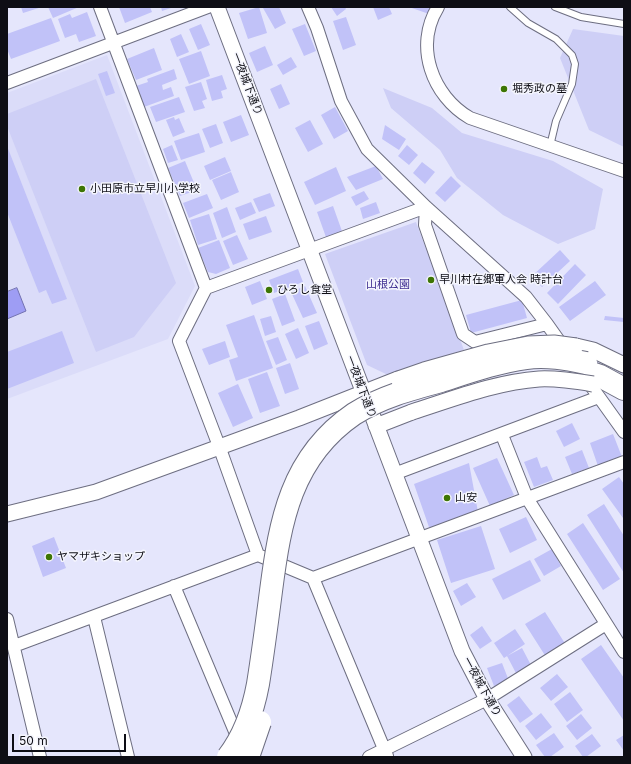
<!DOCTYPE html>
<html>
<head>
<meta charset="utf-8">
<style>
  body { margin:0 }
  #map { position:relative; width:631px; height:764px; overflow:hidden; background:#e5e6fc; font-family:Inter,sans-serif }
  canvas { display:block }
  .frame { position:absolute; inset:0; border:8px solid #0e0e15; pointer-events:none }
  .scale { position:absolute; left:12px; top:734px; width:114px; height:18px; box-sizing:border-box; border:2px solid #0e0e15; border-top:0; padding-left:5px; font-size:12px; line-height:14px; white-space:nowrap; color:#0e0e15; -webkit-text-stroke:3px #f4f5fd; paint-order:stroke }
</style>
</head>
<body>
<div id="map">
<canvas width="631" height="764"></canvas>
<div class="frame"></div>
<div class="scale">50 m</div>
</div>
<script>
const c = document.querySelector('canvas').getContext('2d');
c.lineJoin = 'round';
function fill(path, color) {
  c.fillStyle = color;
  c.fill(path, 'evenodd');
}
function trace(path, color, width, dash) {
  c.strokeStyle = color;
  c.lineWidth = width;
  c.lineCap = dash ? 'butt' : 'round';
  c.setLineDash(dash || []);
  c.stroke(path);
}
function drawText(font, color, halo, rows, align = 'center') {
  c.font = font + ' Inter,"Noto Sans JP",sans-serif';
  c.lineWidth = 3;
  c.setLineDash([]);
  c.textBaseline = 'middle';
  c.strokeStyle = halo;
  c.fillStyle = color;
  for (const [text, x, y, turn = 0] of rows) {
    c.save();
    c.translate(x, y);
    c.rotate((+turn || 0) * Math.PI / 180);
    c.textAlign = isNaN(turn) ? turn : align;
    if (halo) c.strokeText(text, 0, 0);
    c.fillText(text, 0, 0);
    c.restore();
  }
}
fill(new Path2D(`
  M107,55L195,286L168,339L7,399V93Z`), '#dbdcf9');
fill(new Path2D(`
  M573,29L624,36V147L589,130L560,58Z
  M96,79L176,283L134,337L96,352L7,126V114Z
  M383,88L432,108L462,133L553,161L603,189L595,229L558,244L503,215L457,178L440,150L391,108Z
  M416,222L464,350L388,375L367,365L325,254Z`), '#cecff6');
const water = new Path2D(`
  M17,288L26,311L7,319V292Z`);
fill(water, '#9e9df4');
trace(water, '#7372b1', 1);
fill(new Path2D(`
  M21,7H42L23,13Z
  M48,7H79L53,18Z
  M119,7H150L152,12L125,23Z
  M161,7H174L162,11Z
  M259,7L267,33L248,39L239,13Z
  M266,7H279L286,23L275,29L263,8Z
  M331,7H345L346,9L337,16Z
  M373,7H389L392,14L378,20Z
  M409,7H432L429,14Z
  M87,12L96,36L79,42L76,34L65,38L58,19L70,14L72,18Z
  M346,17L356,45L343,50L333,21Z
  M51,18L60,41L11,59L7,49V34Z
  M201,24L210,45L198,50L189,29Z
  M305,24L316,51L304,56L292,29Z
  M181,34L189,52L177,57L170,39Z
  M265,46L273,65L257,72L249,53Z
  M154,48L162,70L136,80L127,59Z
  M201,51L210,76L189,84L179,59Z
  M291,57L297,67L283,75L277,65Z
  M174,69L177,79L162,85L163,90L171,87L174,96L144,107L136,86L148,82L147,79Z
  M107,71L115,93L106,96L98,74Z
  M222,75L227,89L221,91L223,98L212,101L206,80Z
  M201,82L207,99L202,101L205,108L194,111L185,87Z
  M281,84L290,104L279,109L270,89Z
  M179,97L185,112L156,122L150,107Z
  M335,107L348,131L334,139L321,115Z
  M241,115L249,135L231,142L223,122Z
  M174,117L175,120L179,118L185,132L173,137L166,120Z
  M310,120L323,144L308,152L295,128Z
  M216,124L223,143L210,148L202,129Z
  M385,125L406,139L399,150L382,139Z
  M199,133L205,152L181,160L174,141Z
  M172,145L178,160L168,163L163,149Z
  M407,145L418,155L409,165L398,156Z
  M7,146L67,299L52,304L46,290L39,293L7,212Z
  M225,157L231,171L210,180L204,166Z
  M185,161L197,190L180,196L168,168Z
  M422,162L435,172L425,184L413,173Z
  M376,166L383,179L356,190L347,177Z
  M336,167L346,191L315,205L304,182Z
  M231,172L239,192L221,200L212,180Z
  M451,176L461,186L445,202L435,193Z
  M364,191L369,199L356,206L351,197Z
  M270,193L275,206L259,212L253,199Z
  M207,194L213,208L189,218L183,203Z
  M251,202L256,213L240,220L235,208Z
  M376,202L380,213L363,219L360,208Z
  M333,206L343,234L327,240L317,212Z
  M227,207L236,232L222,238L213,213Z
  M209,214L217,239L198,245L190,220Z
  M266,216L272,232L249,240L243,224Z
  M237,235L248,259L233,265L223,241Z
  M219,240L230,268L216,274L208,272L198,248Z
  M560,250L570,261L542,287L531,277Z
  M575,264L586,275L558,304L547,293Z
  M298,269L303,282L274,293L269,280Z
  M260,281L267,299L252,305L245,287Z
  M595,281L606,295L570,321L559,307Z
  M305,286L317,313L303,318L291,292Z
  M285,294L295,321L282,326L272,299Z
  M522,300L527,318L471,333L466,315Z
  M254,315L273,368L236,381L229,360L238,357L226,325Z
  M271,316L276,332L265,336L260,319Z
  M605,316L624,318V322L604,320Z
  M319,321L328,344L314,350L305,326Z
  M298,328L309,353L296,359L285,334Z
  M62,331L74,363L7,389V352Z
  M278,337L287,360L276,365L266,341Z
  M225,341L230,357L209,365L202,349Z
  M290,363L299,389L285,394L276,368Z
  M267,372L280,406L260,413L248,379Z
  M238,384L253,418L233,427L218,393Z
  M572,423L580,439L564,447L556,431Z
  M613,434L622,457L598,466L590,443Z
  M582,450L589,468L572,474L565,457Z
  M537,457L541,468L547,466L553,480L534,487L524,462Z
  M497,458L514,495L490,506L473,468Z
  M469,463L478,512L430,530L414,484Z
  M619,477L624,484L623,518L602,489Z
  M604,504L624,536V573L587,515Z
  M526,517L537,540L510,553L499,529Z
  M583,523L620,579L603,590L567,534Z
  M481,526L495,569L451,583L437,540Z
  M54,537L66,568L43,577L32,546Z
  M552,549L561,566L544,576L534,559Z
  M530,560L541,581L503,600L492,579Z
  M467,583L476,597L461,606L453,591Z
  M545,612L566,645L546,657L525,624Z
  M482,626L492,641L480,649L470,635Z
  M515,629L525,644L504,658L494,643Z
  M601,645L624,678V721L581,659Z
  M522,648L532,667L517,675L507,656Z
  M502,663L509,681L494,686L487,668Z
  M557,674L568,687L551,701L540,688Z
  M570,692L583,710L567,722L554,704Z
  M519,696L533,714L520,723L507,705Z
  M541,713L552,727L536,740L525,726Z
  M581,714L592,728L577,740L566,726Z
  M554,733L564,747L550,757H545L536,745Z
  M592,734L601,746L586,757H583L575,746Z
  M624,735V751L616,740Z`), '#c1c2f8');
const service = new Path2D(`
  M510,7L528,23L556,39L572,55L575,64L572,84L556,121L550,146
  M555,7L581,17L624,24`);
const minor = new Path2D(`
  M100,7L206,288
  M308,7L317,28L341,101L367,149L426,207L526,297L547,324
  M438,7C414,46 432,96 470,118L624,171
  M7,83L208,7
  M564,348L547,324L475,342L463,334L425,225L426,207L206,288L179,341L219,446L258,555L313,578L624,462
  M586,379L599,397
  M502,435L527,498L624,652
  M394,474L599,397L624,432
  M313,578L387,756
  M174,586L239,741
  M94,617L128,757
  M7,619L40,757
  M14,646L258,555
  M369,757L487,699L606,624`);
const tertiary = new Path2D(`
  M217,7L462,651L487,699L524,757
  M576,346L593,350L624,365
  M376,426L412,412
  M7,514L96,492L299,418L398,379`);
const motorway = new Path2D(`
  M588,372L600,376L624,389`);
trace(service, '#6d6e81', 8);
trace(minor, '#6d6e81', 14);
trace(tertiary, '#6d6e81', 17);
trace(motorway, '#6d6e81', 24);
trace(service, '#fff', 6);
trace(minor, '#fff', 12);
trace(tertiary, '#fff', 15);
trace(motorway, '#fff', 22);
const tertiaryBridge = new Path2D(`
  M398,379L424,370L488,352L528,344L554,343L576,346
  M412,412C453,399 496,382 539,379C557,378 575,381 593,384`);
const motorwayBridge = new Path2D(`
  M228,757C245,735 253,711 258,684C263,653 267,622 271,591C280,521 291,457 354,414C381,397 411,389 441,381C469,372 497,362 526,358C546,355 567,359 586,363
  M248,757L260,722`);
trace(tertiaryBridge, '#6d6e81', 17, []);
trace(motorwayBridge, '#6d6e81', 24, []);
trace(tertiaryBridge, '#fff', 15);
trace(motorwayBridge, '#fff', 22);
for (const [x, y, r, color] of [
  [504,89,4,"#3d7504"],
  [82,189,4,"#3d7504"],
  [431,280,4,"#3d7504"],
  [269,290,4,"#3d7504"],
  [447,498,4,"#3d7504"],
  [49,557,4,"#3d7504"]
]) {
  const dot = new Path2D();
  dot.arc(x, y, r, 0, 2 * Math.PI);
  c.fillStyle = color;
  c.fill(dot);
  trace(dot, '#f4f5fd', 1.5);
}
drawText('11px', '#0e0e15', '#f4f5fd', [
  ["一夜城下通り",247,84,69],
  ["一夜城下通り",361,387,69],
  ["一夜城下通り",482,687,61]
]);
drawText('11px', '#0e0e15', '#f4f5fd', [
  ["堀秀政の墓",512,89],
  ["小田原市立早川小学校",90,189],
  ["早川村在郷軍人会 時計台",439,280],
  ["ひろし食堂",277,290],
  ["山安",455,498],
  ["ヤマザキショップ",57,557]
], 'left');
drawText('11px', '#3e2e91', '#f4f5fd', [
  ["山根公園",388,285]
]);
</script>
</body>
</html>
